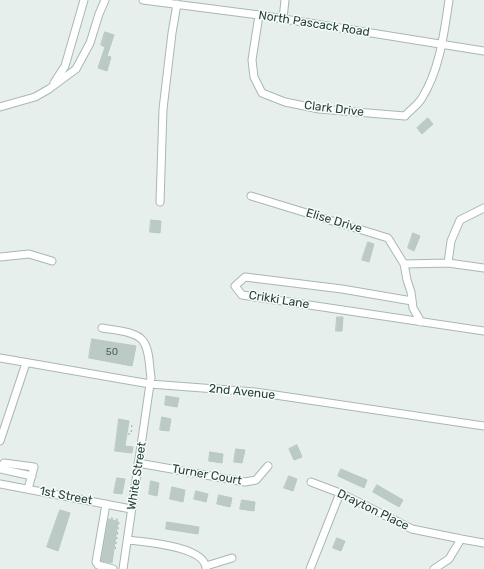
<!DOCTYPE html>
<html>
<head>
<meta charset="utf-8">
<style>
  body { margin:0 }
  canvas { display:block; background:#e6efeb }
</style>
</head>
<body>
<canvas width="484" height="569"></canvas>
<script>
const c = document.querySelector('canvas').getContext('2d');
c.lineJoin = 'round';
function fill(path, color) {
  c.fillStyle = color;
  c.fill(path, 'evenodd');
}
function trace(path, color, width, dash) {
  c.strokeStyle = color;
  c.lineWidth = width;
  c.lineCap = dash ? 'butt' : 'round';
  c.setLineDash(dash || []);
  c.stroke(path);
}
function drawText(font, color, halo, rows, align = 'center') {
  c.font = font + ' Rubik,sans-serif';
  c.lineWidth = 3;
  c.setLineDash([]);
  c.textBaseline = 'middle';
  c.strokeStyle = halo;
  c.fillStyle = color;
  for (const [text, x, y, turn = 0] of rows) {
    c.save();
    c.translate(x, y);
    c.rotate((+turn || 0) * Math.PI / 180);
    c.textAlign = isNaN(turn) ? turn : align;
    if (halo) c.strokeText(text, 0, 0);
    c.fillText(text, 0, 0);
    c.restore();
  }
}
const building = new Path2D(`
  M105,32L114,35L107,56L111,57L107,71L98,68L105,47L101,45Z
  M428,118L433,124L422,134L417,128Z
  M151,220L161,221L160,233L150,232Z
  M413,233L420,236L414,251L408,248Z
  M368,242L374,244L369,262L362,260Z
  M337,317H343L342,331H336Z
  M92,339L136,346L132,366L89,358Z
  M166,396L179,398L177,407L165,405Z
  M162,417L171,419L169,431L160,430Z
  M119,419L129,421L125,446L133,447L132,453L115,451Z
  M297,445L302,457L294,460L289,449Z
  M236,449L245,450L242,463L234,462Z
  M210,452L223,454L222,463L209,461Z
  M341,469L367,480L364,488L338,476Z
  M289,476L297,479L293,491L284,488Z
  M117,478L125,479L122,494L114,493Z
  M151,481L159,483L157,496L149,494Z
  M377,485L403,500L399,507L373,492Z
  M172,487L185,490L183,502L170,499Z
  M196,491L208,494L206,502L194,499Z
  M219,495L232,498L230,507L217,504Z
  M242,500L255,502L254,511L240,509Z
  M60,510L70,513L58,551L47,547Z
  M108,519L118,521L112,563L101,561Z
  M167,522L199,527L198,534L166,529Z
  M337,538L345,541L341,551L333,548Z`);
fill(building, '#bbcac4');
trace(building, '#b8c9c2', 1);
const minor = new Path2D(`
  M143,0L259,15L484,51
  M259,15L252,60L254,77L262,93L285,102L319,109L405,116C410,110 418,105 422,98C440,69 444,33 449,0
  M283,19L285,0
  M54,83L65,66L84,0
  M0,107L35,97L49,89L76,69L90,43L99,14L105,0
  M251,196L388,238L404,264L407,280L411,292L413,308L421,322
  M160,202L163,109L172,33L177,4
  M0,257L29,254L52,261
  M448,263L451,241L460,220L484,208
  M404,264L448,263L484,268
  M412,301L342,289L245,277L235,286L242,295L484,331
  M102,328C113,330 136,331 143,341C150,350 149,366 151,377L123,569
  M0,358L150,384L255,392L484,426
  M0,441L26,363
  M138,463L245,482L256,480L268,466
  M0,468L4,463L34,467L28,489
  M0,469L32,476
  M311,482L340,493L412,529L461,539L484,543
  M0,484L131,509
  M106,504L96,562L98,565L113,569
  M128,540C145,542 206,546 206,569
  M206,566L232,558
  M310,569L340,493
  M434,569L449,559L461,539`);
trace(minor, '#a8b8b2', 9);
trace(new Path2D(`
  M128,434H131L132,424
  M111,518L117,519L119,522L115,551`), '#86b3a5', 1, [2, 3]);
trace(minor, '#fff', 7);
drawText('10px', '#4a645c', null, [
  ["50",112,352]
]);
drawText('12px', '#24423a', '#f7fbf9', [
  ["North Pascack Road",314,24,9],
  ["Clark Drive",334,109,7],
  ["Elise Drive",334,221,17],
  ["Crikki Lane",279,300,9],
  ["2nd Avenue",242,392,6],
  ["Turner Court",207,475,10],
  ["White Street",137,476,-81],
  ["1st Street",66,496,11],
  ["Drayton Place",373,510,26]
]);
</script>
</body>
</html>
